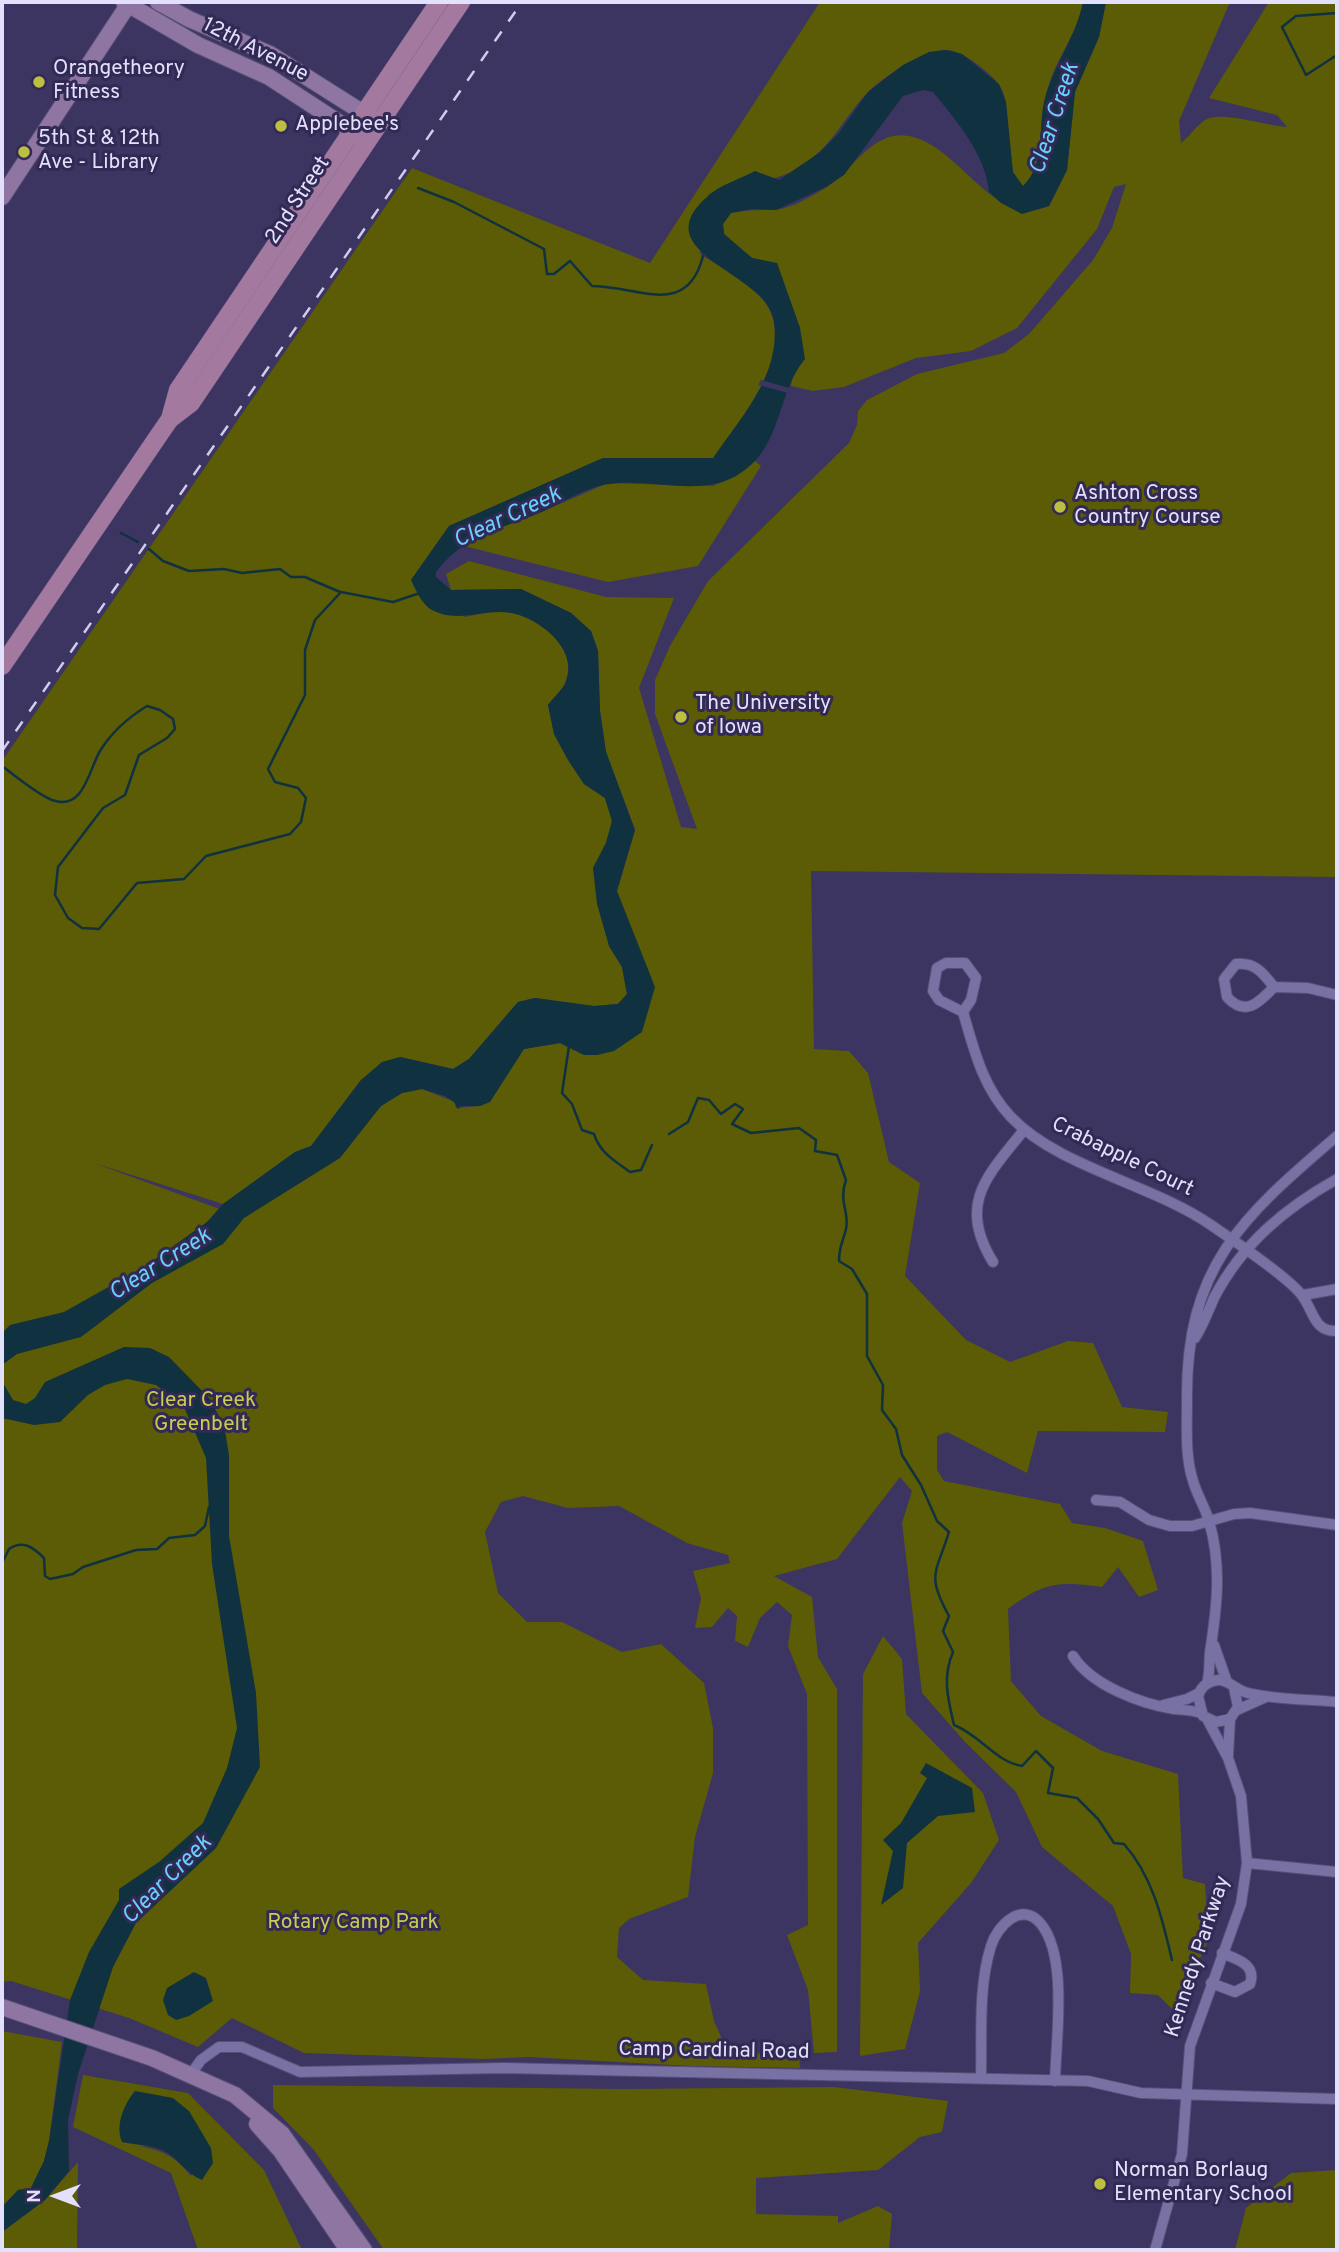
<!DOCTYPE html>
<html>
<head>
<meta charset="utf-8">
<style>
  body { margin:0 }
  #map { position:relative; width:1339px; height:2252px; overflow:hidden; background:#3c3461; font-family:Overpass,sans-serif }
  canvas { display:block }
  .frame { position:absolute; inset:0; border:4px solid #e3e0fc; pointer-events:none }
  .north { position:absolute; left:21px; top:2161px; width:70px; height:70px; -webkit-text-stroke:5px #322a55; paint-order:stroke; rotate:270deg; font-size:19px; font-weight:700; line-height:28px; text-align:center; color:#e3e0fc }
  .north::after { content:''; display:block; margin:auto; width:24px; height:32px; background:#e3e0fc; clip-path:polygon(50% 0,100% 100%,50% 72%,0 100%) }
</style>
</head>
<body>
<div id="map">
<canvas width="1339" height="2252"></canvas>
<div class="frame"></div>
<div class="north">N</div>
</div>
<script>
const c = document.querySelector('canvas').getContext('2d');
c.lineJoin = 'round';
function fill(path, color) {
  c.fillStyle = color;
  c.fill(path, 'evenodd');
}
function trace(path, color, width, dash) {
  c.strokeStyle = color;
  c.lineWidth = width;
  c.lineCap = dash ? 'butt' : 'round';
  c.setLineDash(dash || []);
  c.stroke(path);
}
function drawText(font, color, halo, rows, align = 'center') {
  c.font = font + ' Overpass,sans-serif';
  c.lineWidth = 6;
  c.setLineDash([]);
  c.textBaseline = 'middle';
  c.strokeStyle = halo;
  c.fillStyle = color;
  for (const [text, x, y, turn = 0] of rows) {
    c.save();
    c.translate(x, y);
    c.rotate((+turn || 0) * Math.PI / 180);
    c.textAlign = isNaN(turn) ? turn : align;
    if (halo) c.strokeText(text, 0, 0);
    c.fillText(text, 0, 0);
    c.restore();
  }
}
fill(new Path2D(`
  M820,2H1083C1077,35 1056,58 1048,88C1040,119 1046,164 1023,187C999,171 1016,107 999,85C991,73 962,50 947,50C924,49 883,77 868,92C842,119 835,144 800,167C772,185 739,181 709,194L700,254C718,266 744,277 758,293C806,346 743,414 713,459L603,458L449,526L411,580L465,617C480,614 498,609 514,613C542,621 580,650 565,683C562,691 553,698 548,705L554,734L568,760L584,784L605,798L612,821L606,843L593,868L609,946L622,967L627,994L618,1004L594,1006L535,998L518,1002L469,1059L453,1069L400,1057L361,1080L311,1146L295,1152L223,1204L94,1163L244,1218L309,1175L364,1126L381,1106L402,1093L422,1089L455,1102L456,1108L480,1106L524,1049L560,1043L584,1055L642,1032L623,912L617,891L635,830L606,752L600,711L598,651L591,631L571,613L521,589L451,590L446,574L469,561L606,597L674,598L639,688L681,827L697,829L655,714V680L670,646L708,581L849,443L857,425L858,411L867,400L917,374L1004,353L1029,334L1093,260L1112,228L1126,184L1114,187L1097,229L1017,328L971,351L916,358L844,387L813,391L791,386L800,328L777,264L752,258L724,234L723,224L731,213C746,210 758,210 773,210C791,209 812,196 827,187C853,170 873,129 909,136C961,146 992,229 1049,206L1067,170L1075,92L1099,37L1106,2H1230L1179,121L1181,143C1189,137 1196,126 1205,120C1221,110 1266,126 1287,127L1277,115L1209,98L1269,2H1337V877L811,871L814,1049L849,1051L868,1073L889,1162L920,1183L905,1276L966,1340L1010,1362L1068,1341L1093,1343L1122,1407L1168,1412L1165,1432L1038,1431L1027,1473L947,1432L937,1436V1470L944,1481L1060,1504L1072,1523L1105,1528L1143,1541L1158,1590L1139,1597L1118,1567L1102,1587C1058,1581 1044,1582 1008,1609L1011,1681L1041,1716L1102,1751L1178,1774L1183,1878L1205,1884L1209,1939L1175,2012L1158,1995L1130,1993L1131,1954L1113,1906L1042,1847L1016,1792L965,1742L922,1693L902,1523L912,1491L900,1477L837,1559L774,1576L812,1597L818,1657L837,1689V2052L814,2053L808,1990L787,1935L808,1925L807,1694L788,1646L792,1615L777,1602L760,1618L748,1647L735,1641L737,1616L728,1608L712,1627L695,1628L701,1598L693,1571L730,1563L728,1555L687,1543L619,1506L568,1508L523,1496L501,1502L485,1532L498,1593L527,1622H562L622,1652L661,1644L704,1683L713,1728V1773L695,1837L688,1897L629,1919L619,1928L617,1957L643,1980L706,1984L714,2021L728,2053L799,2054L800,2068L690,2066L528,2057L484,2059L304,2053L232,2018L198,2047L129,2018L11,1981L2,1982V761L412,168L650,263Z
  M755,461L761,466L698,566L608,582L464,546L504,524L532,516L608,483L713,486L737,475Z
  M883,1636L902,1659L906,1714L983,1793L999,1840L971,1883L918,1943L920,1991L905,2049L860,2056L863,1674Z
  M2,2031L62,2042L49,2141L44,2161L31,2188L18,2190L2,2207Z
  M83,2075L188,2093L264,2170L302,2250H198L171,2173L73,2127ZM139,2146L211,2148L191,2176C176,2157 163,2150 139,2146Z
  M273,2085L625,2089L834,2087L948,2101L942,2132L920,2137L878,2170L756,2178V2214L838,2216V2223L878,2206L892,2214L889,2250H384L314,2150L273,2108Z
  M78,2162L77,2250H2V2232L45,2200Z
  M1337,2170V2250H1235L1246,2208L1291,2173Z`), '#5b5c05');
fill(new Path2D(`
  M1083,2H1106L1099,37L1075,92L1067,170L1049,206L1022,214L1001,203L989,192C986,155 956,120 933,92L923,90L903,96L844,175L826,187L776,210L752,209L731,213L723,224L724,234L752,258L777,263L800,328L805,359C775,395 784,448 736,476C698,497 651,478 610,484C589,486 565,501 546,510C506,528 464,534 436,572V577L451,590L521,589L571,613L591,631L598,651L600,711L606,752L635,830L617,891L655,987L642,1032L614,1051L597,1055H584L560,1043L524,1049L490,1102L480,1106H461L458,1109L454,1102L445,1096L422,1089L402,1093L381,1106L340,1158L244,1218L223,1244L152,1283L81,1337L17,1354L2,1365V1333L10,1325L64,1312L144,1267L207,1222L223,1204L295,1152L311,1146L361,1080L382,1062L400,1057L453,1069L469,1059L518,1002L535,998L594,1006L618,1004L627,994L622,967L609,946L597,904L593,868L606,843L612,821L605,798L584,784L568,760L554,734L548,705C553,698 561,691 565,684C581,651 540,618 511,613C484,608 458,624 432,610C422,605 416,590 411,580L449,526L603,458H713C742,416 781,375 774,321C768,272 641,254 708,196C720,185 740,179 755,171L779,180L819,153L838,134L868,92L903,65L929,52L946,50L962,54L999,84L1006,102L1013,172L1023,186C1047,163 1037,128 1045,98C1054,65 1076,37 1083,2Z
  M124,1347L150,1348L169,1357L209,1398L224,1425L229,1455V1536L256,1693L260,1767L216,1848L136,1923L113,1967L78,2074L68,2120L69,2171L45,2200L2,2232V2207L18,2190L31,2188L44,2161L49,2141L70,2000L89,1952L119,1900V1889L159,1862L203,1823L227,1768L237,1728L212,1564L206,1458L184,1407L156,1385L127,1379L105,1385L88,1395L60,1422L34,1425L2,1418V1381L13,1400L26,1404L35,1398L45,1382Z
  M926,1763L972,1788L975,1812L938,1816L907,1843L903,1888L881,1905L893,1851L883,1840L901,1823L927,1778L920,1773Z
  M194,1972L206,1978L213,2001L189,2016L176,2020L168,2015L163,2000L167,1988Z
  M135,2091L173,2098L189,2111L211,2148L213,2163L202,2180C186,2174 178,2157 162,2150C150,2145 135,2145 122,2142C115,2125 124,2104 135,2091Z`), '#10313f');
fill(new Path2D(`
  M761,380L793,389L792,394L758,385Z`), '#3c3461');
trace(new Path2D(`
  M1337,13L1296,16L1282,27L1306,75L1337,55
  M418,188L454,202L544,249L547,274H554L570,261L592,286C638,286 687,319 703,256
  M121,533L138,542
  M149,549L163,561L189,571L224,569L242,573L280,569L291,577H305L340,592
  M2,766C17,777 35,793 52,800C84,812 89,769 100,751C111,733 129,717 147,706L160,710L173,719L175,729L167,738L139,755L125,795L103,808L58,867L55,895L68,918L82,928L99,929L137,883L184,879L206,856L290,834L301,822L306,798L298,788L275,782L268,769L305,695V650L315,620L341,592L393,602L420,593
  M569,1046L562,1093L572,1104L582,1130L594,1134C600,1153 615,1161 630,1172L641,1170L652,1145
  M669,1134L688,1122L698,1098L709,1100L721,1114L735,1104L743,1109L732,1124L751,1133L799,1128L816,1140L815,1151L837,1155L846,1180C838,1202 850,1212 846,1229C843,1242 839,1246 839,1261L852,1269L867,1294V1356L883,1385L882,1410L896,1429L902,1455L921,1485L937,1521L949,1532C936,1574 926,1574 949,1616L943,1631L953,1652C942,1678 948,1699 954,1725C980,1735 996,1762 1022,1766L1036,1751L1053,1768L1048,1793L1077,1798L1098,1819L1114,1843L1124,1844C1153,1877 1162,1918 1172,1960
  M2,1563L9,1549C23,1539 34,1548 44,1558L45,1576L50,1579L73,1574L83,1567L136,1550L157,1549L169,1538L195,1535L205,1526L209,1507`), '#10313f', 2.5);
const street = new Path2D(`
  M1274,987C1263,973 1255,962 1236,964L1224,979L1227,997C1245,1017 1259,1003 1274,987L1308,988L1337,995
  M963,1012L939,1000L933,991L937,968L946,963H965L976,978L971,1000L963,1012C974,1050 983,1088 1011,1117C1058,1167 1152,1184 1211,1225C1230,1238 1293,1280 1303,1297C1314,1312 1314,1332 1337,1331
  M993,1262C957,1204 987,1176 1024,1130
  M1303,1295L1337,1289
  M1195,1338C1203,1325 1208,1312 1214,1298C1242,1244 1285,1208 1337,1179
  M1096,1500L1120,1502L1149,1520L1170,1526H1192L1234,1514L1250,1513L1337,1525
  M1214,1645L1227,1682
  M1073,1656C1091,1685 1141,1704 1174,1709C1183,1710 1191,1710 1201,1713
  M1207,1684C1210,1673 1209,1663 1210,1652C1217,1607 1222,1566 1209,1521C1205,1507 1197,1495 1193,1481C1185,1456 1187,1428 1187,1402C1185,1267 1242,1217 1337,1136
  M1234,1688L1238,1707L1230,1719L1216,1722L1203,1716L1198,1696C1201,1687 1208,1681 1218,1680C1230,1680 1237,1691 1248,1693C1277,1700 1308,1699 1337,1702
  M1163,1705L1187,1699L1199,1693
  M1237,1710L1266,1697
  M1228,1756L1230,1719
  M1247,1863L1337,1872
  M1211,1983L1235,1992L1250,1984C1257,1964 1236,1959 1222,1953
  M191,2074L201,2060L219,2047H242L300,2072L503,2068L1088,2081L1141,2093L1337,2099
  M981,2078C982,2035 978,1987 991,1946C997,1926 1022,1900 1041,1924C1068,1957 1056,2039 1055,2081
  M1155,2250L1182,2154L1190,2046L1241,1904L1247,1863L1241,1796L1228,1758L1207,1719`);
const secondary = new Path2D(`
  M124,2L198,45L269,77L361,137
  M158,2L189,19L270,54L373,119
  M2,197L130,2
  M2,2007L152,2058L235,2095L282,2134L364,2250
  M257,2124L281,2151L348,2250`);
const primary = new Path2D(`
  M170,419L191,403L461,2
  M2,666L161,432L170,419L178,390L439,2`);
trace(street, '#564e74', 12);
trace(secondary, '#564e74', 18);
trace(primary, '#564e74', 19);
trace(street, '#7871a3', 10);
trace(secondary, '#8e75a2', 16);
trace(primary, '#a479a0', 18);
trace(new Path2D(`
  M2,751L522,2`), '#d0cdeb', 2.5, [12, 12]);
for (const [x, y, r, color] of [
  [39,82,7,"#bdbf43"],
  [281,126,7,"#bdbf43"],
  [24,152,7,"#bdbf43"],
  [1060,507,7,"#bdbf43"],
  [681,717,7,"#bdbf43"],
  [1100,2184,7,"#bdbf43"]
]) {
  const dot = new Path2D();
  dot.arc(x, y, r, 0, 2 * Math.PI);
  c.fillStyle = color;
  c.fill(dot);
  trace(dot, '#322a55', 2.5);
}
drawText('21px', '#e3e0fc', '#322a55', [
  ["12th Avenue",255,51,27],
  ["2nd Street",299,201,-57],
  ["Crabapple Court",1122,1158,26],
  ["Kennedy Parkway",1199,1957,-72],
  ["Camp Cardinal Road",714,2052,1]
]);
drawText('21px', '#e3e0fc', '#322a55', [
  ["Orangetheory",53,70],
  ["Fitness",53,94],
  ["Applebee's",295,126],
  ["5th St & 12th",38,140],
  ["Ave - Library",38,164],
  ["Ashton Cross",1074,495],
  ["Country Course",1074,519],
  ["The University",695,705],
  ["of Iowa",695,729],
  ["Norman Borlaug",1114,2172],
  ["Elementary School",1114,2196]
], 'left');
drawText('21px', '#cacd51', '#322a55', [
  ["Clear Creek",201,1402],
  ["Greenbelt",201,1426],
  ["Rotary Camp Park",353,1924]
]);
drawText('italic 23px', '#69cffe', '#322a55', [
  ["Clear Creek",1056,119,-72],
  ["Clear Creek",508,519,-25],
  ["Clear Creek",161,1266,-32],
  ["Clear Creek",168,1881,-45]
]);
</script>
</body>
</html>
